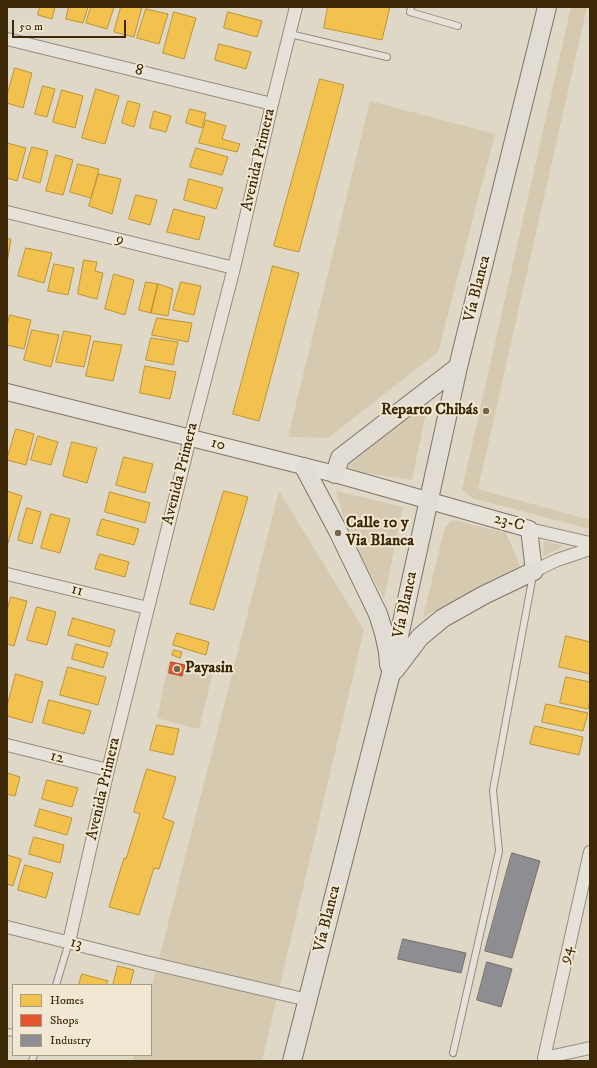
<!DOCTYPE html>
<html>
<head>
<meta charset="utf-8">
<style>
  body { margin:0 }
  #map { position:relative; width:597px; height:1068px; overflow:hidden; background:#e0d8c6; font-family:"IM FELL DW Pica",serif }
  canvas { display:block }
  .frame { position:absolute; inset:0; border:8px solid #3c2806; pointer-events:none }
  .legend { position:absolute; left:12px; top:984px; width:140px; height:72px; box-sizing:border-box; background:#f1e8d3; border:1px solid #a99b81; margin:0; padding:5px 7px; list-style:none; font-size:12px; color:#3c2806 }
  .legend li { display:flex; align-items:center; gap:8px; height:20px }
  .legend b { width:20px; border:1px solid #a99b81 }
  .scale { position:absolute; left:12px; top:20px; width:114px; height:18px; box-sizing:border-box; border:2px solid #3c2806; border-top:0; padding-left:5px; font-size:12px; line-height:14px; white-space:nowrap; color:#3c2806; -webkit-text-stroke:3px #f1e8d3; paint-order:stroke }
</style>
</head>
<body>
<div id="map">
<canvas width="597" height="1068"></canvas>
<div class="frame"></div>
<ul class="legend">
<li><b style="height:11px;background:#f2c14e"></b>Homes</li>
<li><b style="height:11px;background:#e4572e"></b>Shops</li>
<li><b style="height:11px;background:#8d8d92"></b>Industry</li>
</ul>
<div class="scale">50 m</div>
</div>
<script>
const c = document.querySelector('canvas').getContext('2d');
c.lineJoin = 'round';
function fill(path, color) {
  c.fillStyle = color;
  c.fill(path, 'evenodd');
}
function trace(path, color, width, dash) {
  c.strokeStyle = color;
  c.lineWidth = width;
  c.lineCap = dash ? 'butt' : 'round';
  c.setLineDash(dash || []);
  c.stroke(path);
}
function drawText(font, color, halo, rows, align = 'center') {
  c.font = font + ' "IM FELL DW Pica",serif';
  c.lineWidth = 4;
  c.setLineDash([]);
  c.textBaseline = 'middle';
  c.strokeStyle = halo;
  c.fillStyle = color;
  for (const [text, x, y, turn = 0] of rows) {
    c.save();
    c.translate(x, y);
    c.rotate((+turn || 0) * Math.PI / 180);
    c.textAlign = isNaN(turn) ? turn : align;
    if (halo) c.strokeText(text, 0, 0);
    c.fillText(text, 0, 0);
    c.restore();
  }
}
fill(new Path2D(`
  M571,7H587L478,489L590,520V526L586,528L472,498L462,489Z
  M370,101L495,134L438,352L328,438L288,437Z
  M429,398L412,480L360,472L350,467L348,462Z
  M279,491L364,630L262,1061H133L134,1055H151V990Z
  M336,491L403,507L384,599L360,554L343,515Z
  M453,520L506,533L520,566L486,583L423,617L445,527Z
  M544,541L564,546L543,557Z
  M169,662L213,672L199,729L157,718Z`), '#d5c9af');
const homes = new Path2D(`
  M40,7H55L52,19L38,15Z
  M69,7H88L83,23L66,19Z
  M91,7H114L107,29L86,23Z
  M121,7H142L134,37L114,32Z
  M328,7H390L382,40L324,28Z
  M146,9L168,14L159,44L137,38Z
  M174,12L196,18L184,59L163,53Z
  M228,12L262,21L257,37L224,28Z
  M219,44L251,52L246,69L215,60Z
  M15,68L32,73L23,108L7,103V96Z
  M320,79L344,85L299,252L274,246Z
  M43,86L55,89L47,117L35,114Z
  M96,89L119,96L105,144L82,138Z
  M62,90L83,96L75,128L53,122Z
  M128,101L140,104L134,127L122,123Z
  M190,109L206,113L202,128L186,123Z
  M154,111L171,116L166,132L150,128Z
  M206,120L226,126L222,139L240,144L237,152L199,143Z
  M7,143L26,148L17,181L7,178Z
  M32,147L48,151L40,183L23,178Z
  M196,148L228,157L222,175L190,167Z
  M56,155L73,160L63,195L46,191Z
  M78,164L99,169L91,198L70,192Z
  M99,174L121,179L112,214L89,206Z
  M189,179L223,188L216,209L184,200Z
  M136,195L157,200L150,225L129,219Z
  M174,209L205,217L199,240L167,232Z
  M7,239H11L7,263Z
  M26,248L52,253L44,283L18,276Z
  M84,260L97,262L95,271L103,273L97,299L78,294Z
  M54,264L74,268L68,295L48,291Z
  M273,266L299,273L259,421L233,414Z
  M114,274L134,280L125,315L105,309Z
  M146,282L158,284L151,313L139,310Z
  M181,282L201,286L194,315L173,310Z
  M158,284L173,289L168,316L151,313Z
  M10,315L31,320L24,349L7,345V327Z
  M157,318L192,323L188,342L152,335Z
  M32,330L59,335L51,367L24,360Z
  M64,331L91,336L84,367L56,362Z
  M151,338L178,342L173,365L146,360Z
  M94,341L122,345L113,381L86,376Z
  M145,366L176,372L170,399L140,393Z
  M16,429L34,434L26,465L7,460Z
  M38,436L58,442L51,465L31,460Z
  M72,442L97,448L87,483L63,476Z
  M124,457L153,464L145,493L116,485Z
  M7,491L22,496L8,543L7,542Z
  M224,491L248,497L214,610L190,604Z
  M110,492L150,503L145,523L105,512Z
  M27,508L41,512L32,544L18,540Z
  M51,514L70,519L60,553L41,548Z
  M102,519L139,529L134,545L97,535Z
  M100,554L129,562L125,577L95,569Z
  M11,597L27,601L14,646L7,644V611Z
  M37,607L56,612L47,645L27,640Z
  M73,618L115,630L110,647L68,635Z
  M177,633L209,642L206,655L173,645Z
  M566,636L590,642V674L559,667Z
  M76,644L108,653L103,668L72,659Z
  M174,650L182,652L180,658L172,655Z
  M68,667L106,677L98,705L60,695Z
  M16,674L43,682L32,723L7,716V706Z
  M566,677L590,682V701L588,709L560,703Z
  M49,700L91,711L84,734L43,723Z
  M546,704L588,713L583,731L542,722Z
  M157,725L179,729L173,755L150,750Z
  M535,726L583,737L579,755L530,744Z
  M147,769L176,777L163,818L174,822L159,869L154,868L139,915L109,907L124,858L126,859L140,814L134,812Z
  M7,773L20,777L15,796L7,794Z
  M47,780L78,788L72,807L42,799Z
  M40,809L72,818L67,835L35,826Z
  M34,837L64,845L60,863L29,854Z
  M7,855L21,859L13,886L7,884Z
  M25,865L53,873L46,898L18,890Z
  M118,966L134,970L130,985H113Z
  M82,974L108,981L106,985H79Z`);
fill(homes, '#f2c14e');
trace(homes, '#bb9338', 1);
const shops = new Path2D(`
  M171,662L185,665L182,676L169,673Z`);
fill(shops, '#e4572e');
trace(shops, '#b24922', 1);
const industry = new Path2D(`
  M512,853L540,861L512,958L485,951Z
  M403,939L466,953L461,973L398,959Z
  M487,962L512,969L501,1007L477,1000Z`);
fill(industry, '#8d8d92');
trace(industry, '#756f68', 1);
const lane = new Path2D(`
  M411,7L410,12L458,26
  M290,34L387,57
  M56,985L69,942
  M7,1032L13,1033
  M453,1053L499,851L493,790L533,575
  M32,1061L34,1055`);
const street = new Path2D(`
  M7,39L272,104
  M7,212L234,268
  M529,529L590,543
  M534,571L557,560L590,549
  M7,574L148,608
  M7,745L108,770
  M590,852L544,1058L590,1048
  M7,927L146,962L308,1000
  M69,942L108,770L190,438L234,268L272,104L296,7`);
const secondary = new Path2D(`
  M7,392L335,474L529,529L534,571`);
const primary = new Path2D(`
  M304,467L338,531L378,614L384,633L388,652L389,665
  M335,474L340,458L458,367
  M395,670L420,637L443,618L484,595L534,571
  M292,1061L390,677L458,367L547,7`);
trace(lane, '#958d7f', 8);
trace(street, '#958d7f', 14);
trace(secondary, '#7c7466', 18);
trace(primary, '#7c7466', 20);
trace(lane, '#e6e2da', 6);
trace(street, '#e6e2da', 12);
trace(secondary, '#e6e2da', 16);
trace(primary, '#e2ddd4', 18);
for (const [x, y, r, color] of [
  [486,411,4,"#756649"],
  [338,533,4,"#756649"],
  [177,669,4,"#756649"]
]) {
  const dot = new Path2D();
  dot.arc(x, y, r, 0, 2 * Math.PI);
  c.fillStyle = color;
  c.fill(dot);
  trace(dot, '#f1e8d3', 1.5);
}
drawText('16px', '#3c2806', '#f1e8d3', [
  ["8",139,71,14],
  ["Avenida Primera",259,160,-77],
  ["9",120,240,14],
  ["Vía Blanca",478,289,-76],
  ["10",218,445,15],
  ["Avenida Primera",181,474,-76],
  ["23-C",509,523,16],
  ["11",77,591,14],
  ["Vía Blanca",406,605,-78],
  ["12",57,758,14],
  ["Avenida Primera",104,789,-77],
  ["Vía Blanca",328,919,-76],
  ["13",76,944,14],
  ["94",567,955,-77]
]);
drawText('bold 16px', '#3c2806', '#f1e8d3', [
  ["Reparto Chibás",478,411,"right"],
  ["Calle 10 y",346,524],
  ["Via Blanca",346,542],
  ["Payasin",185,669]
], 'left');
</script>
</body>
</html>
